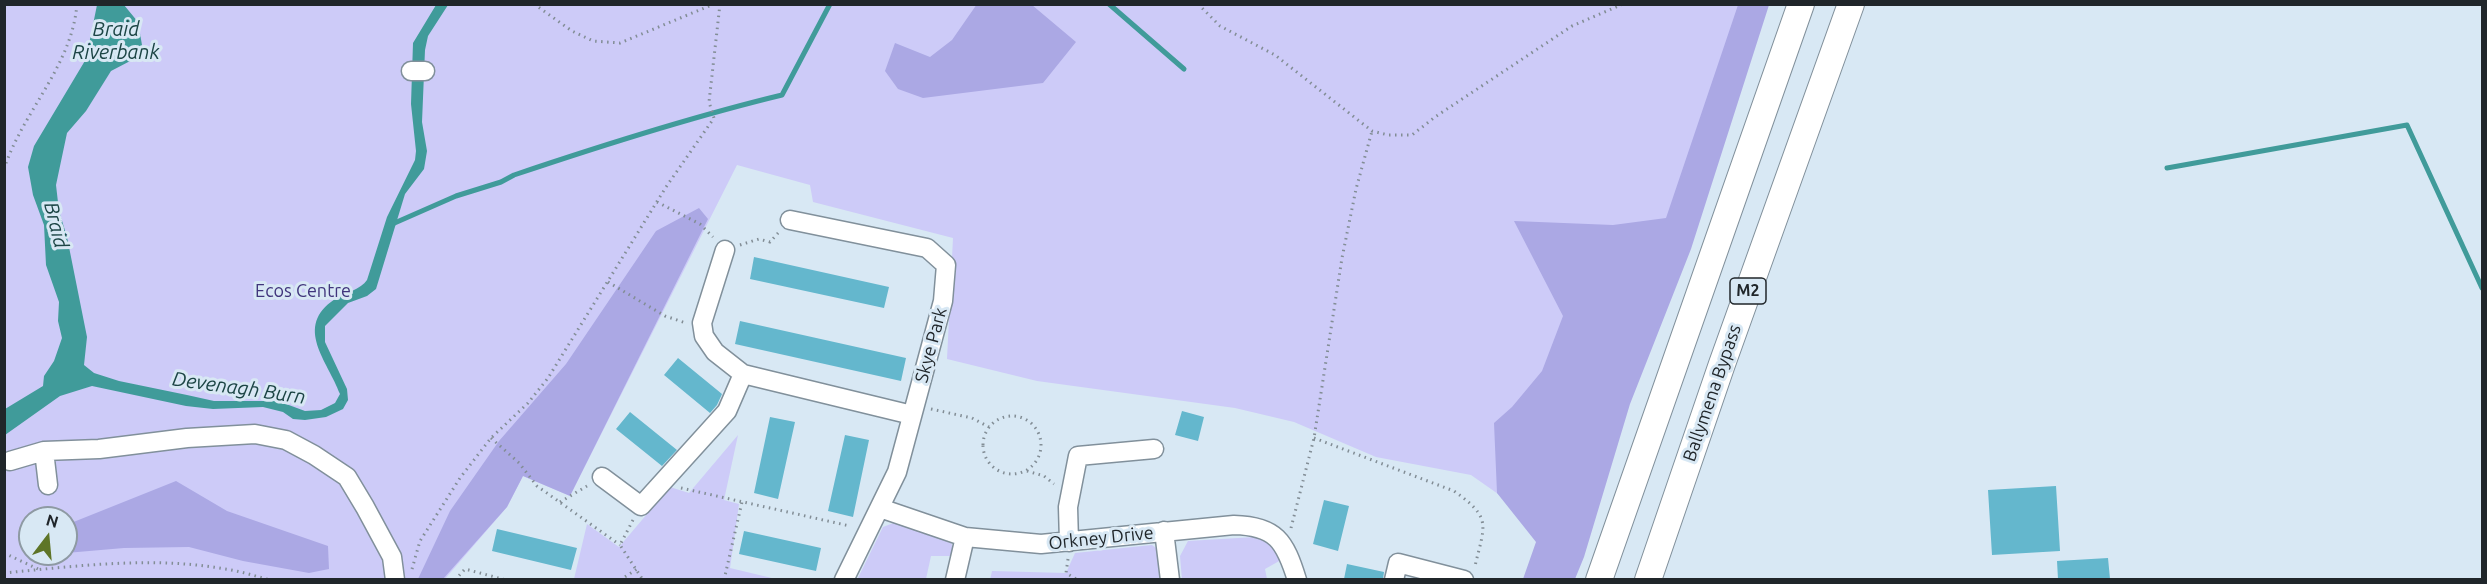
<!DOCTYPE html>
<html>
<head>
<meta charset="utf-8">
<style>
  body { margin:0 }
  #map { position:relative; width:2487px; height:584px; overflow:hidden; background:#d8e8f4; font-family:Ubuntu,sans-serif }
  canvas { display:block }
  .frame { position:absolute; inset:0; border:6px solid #20262a; pointer-events:none }
  .north { position:absolute; left:18px; top:506px; width:60px; height:60px; box-sizing:border-box; background:#d8e8f4; border:2px solid #8e9aa3; border-radius:50%; rotate:16deg; font-size:16px; font-weight:700; line-height:24px; text-align:center; color:#20262a }
  .north::after { content:''; display:block; margin:auto; width:21px; height:27px; background:#5e7527; clip-path:polygon(50% 0,100% 100%,50% 72%,0 100%) }
</style>
</head>
<body>
<div id="map">
<canvas width="2487" height="584"></canvas>
<div class="frame"></div>
<div class="north">N</div>
</div>
<script>
const c = document.querySelector('canvas').getContext('2d');
c.lineJoin = 'round';
function fill(path, color) {
  c.fillStyle = color;
  c.fill(path, 'evenodd');
}
function trace(path, color, width, dash) {
  c.strokeStyle = color;
  c.lineWidth = width;
  c.lineCap = dash ? 'butt' : 'round';
  c.setLineDash(dash || []);
  c.stroke(path);
}
function drawText(font, color, halo, rows, align = 'center') {
  c.font = font + ' Ubuntu,sans-serif';
  c.lineWidth = 6;
  c.setLineDash([]);
  c.textBaseline = 'middle';
  c.strokeStyle = halo;
  c.fillStyle = color;
  for (const [text, x, y, turn = 0] of rows) {
    c.save();
    c.translate(x, y);
    c.rotate((+turn || 0) * Math.PI / 180);
    c.textAlign = isNaN(turn) ? turn : align;
    if (halo) c.strokeText(text, 0, 0);
    c.fillText(text, 0, 0);
    c.restore();
  }
}
fill(new Path2D(`
  M4,5H1768L1541,524L1471,475L1376,457L1294,422L1235,408L1037,381L947,359L953,238L813,202L810,185L737,165L570,496L523,476L507,507L444,580L5,579ZM30,518H66V554H30Z
  M738,435L724,500L739,504L730,568L776,579H574L587,524L619,547L670,487L689,493Z
  M896,522L951,543L954,548L950,556H931L926,579L857,580L883,527Z
  M1255,537L1273,545L1281,560L1265,569L1267,579L1182,580L1180,556L1188,541Z
  M1152,545L1160,551L1163,580H990L992,571L1066,573L1075,553Z`), '#cdcbf8');
fill(new Path2D(`
  M977,4L1032,5L1076,42L1043,83L923,98L898,89L885,71L895,43L930,57L952,40Z
  M1738,5H1769L1691,249L1630,404L1584,557L1575,579H1523L1536,542L1497,493L1494,423L1512,407L1542,371L1563,316L1514,221L1613,225L1666,218Z
  M699,208L708,219L570,496L523,476L507,507L443,579H418L450,511L499,441L566,364L656,231Z
  M176,481L227,511L328,546L329,569L309,573L243,561L189,547L124,548L66,553V525Z`), '#aba8e4');
fill(new Path2D(`
  M97,5H124L138,22L142,45L134,59L111,71L86,111L67,133L56,185L59,211L67,237L87,337L84,365L94,373L119,381L187,395L214,401H278L305,411L321,410L335,403L340,394C328,361 293,327 335,299C345,293 361,289 367,280L387,217L415,160L416,151L411,104L413,43L436,5H448L428,36L425,50L422,122L427,151L424,169L405,194L376,289L367,296L348,303L325,326V342L347,389L348,400L343,409L326,417L305,420L293,419L283,412L263,407L213,409L186,406L92,386L60,396L5,435V409L43,386L44,376L54,361L62,338L58,321L59,302L46,265L44,225L33,195L28,167L34,146L86,59Z`), '#409b9a');
trace(new Path2D(`
  M1109,4L1184,69
  M2167,168L2407,125L2482,288
  M390,225L456,196L501,182L514,175C603,145 691,117 782,95L830,4`), '#409b9a', 5);
fill(new Path2D(`
  M754,257L889,287L884,308L750,279Z
  M740,321L906,358L901,381L735,344Z
  M678,358L722,394L717,405L710,413L664,375Z
  M1182,411L1204,417L1198,441L1175,435Z
  M630,412L677,450L662,466L616,429Z
  M770,417L795,422L778,499L754,493Z
  M845,435L869,440L853,517L828,511Z
  M2056,486L2060,551L1992,555L1988,490Z
  M1324,500L1349,506L1338,551L1313,544Z
  M497,529L577,548L571,570L492,551Z
  M744,531L821,548L816,571L739,554Z
  M2108,558L2110,579H2058L2057,561Z
  M1347,564L1384,572L1383,579H1344Z`), '#64b7cd');
const minor = new Path2D(`
  M411,71H425
  M790,220L927,248L946,265L943,301L897,472L844,580
  M725,250L702,323L704,336L715,352L743,374L912,415
  M44,451L48,485
  M10,461L44,451L99,449L187,438L255,434L286,440L314,455L347,477L365,507L392,557L395,580
  M602,477L641,506L727,411L743,374
  M880,508L965,537L1041,544L1234,525C1276,526 1285,541 1297,580
  M1164,531L1170,580
  M1069,542L1068,507L1078,456L1154,449
  M955,580L965,537
  M1394,580L1398,563L1464,580`);
const highway = new Path2D(`
  M1599,580L1801,4
  M1648,580L1722,364L1851,4`);
trace(minor, '#81909b', 21);
trace(highway, '#81909b', 28);
trace(new Path2D(`
  M534,4L572,31L593,41L620,43L714,4
  M1198,4L1220,26L1275,55L1372,131L1388,135H1412L1435,117L1572,26L1623,4
  M4,169C23,111 72,66 77,4
  M657,202L700,224L713,237
  M740,245L759,239L770,242L779,232
  M608,282L665,316L686,323
  M931,409L972,418L989,427
  M983 445a29 29 0 1 1 58 0a29 29 0 1 1-58 0Z
  M491,438L519,463L537,486L620,545
  M1314,438L1454,491C1492,518 1485,524 1475,566
  M1027,471L1044,476L1054,484
  M681,488L850,526
  M560,502L587,486
  M633,520L620,545L643,580
  M1291,528L1314,438L1342,258L1356,189L1372,131
  M4,553L38,569
  M1068,559L1066,573L1078,580
  M412,569L420,541L460,478L491,438L528,403L548,378L666,187L714,118L709,102L720,4
  M4,573C77,566 153,556 225,569C240,571 255,576 270,580
  M455,580L465,569L506,580
  M620,580L637,569
  M724,580L742,502`), '#828d95', 3, [1.5, 4.5]);
trace(minor, '#fff', 18);
trace(highway, '#fff', 26);
for (const [x, y, w] of [
  [1748,291,36]
]) {
  const box = new Path2D();
  box.roundRect(x - w / 2, y - 13, w, 26, 4.5);
  c.fillStyle = '#d8e8f4';
  c.fill(box);
  trace(box, '#20262a', 1.5);
}
drawText('bold 16px', '#20262a', null, [
  ["M2",1748,291]
]);
drawText('18px', '#40357c', '#d8e8f4', [
  ["Ecos Centre",303,291]
]);
drawText('18px', '#20262a', '#d8e8f4', [
  ["Skye Park",931,345,-75],
  ["Ballymena Bypass",1712,393,-71],
  ["Orkney Drive",1101,538,-6]
]);
drawText('italic 20px', '#1c4545', '#d8e8f4', [
  ["Braid",116,29],
  ["Riverbank",116,52],
  ["Braid",56,225,76],
  ["Devenagh Burn",239,388,8]
]);
</script>
</body>
</html>
